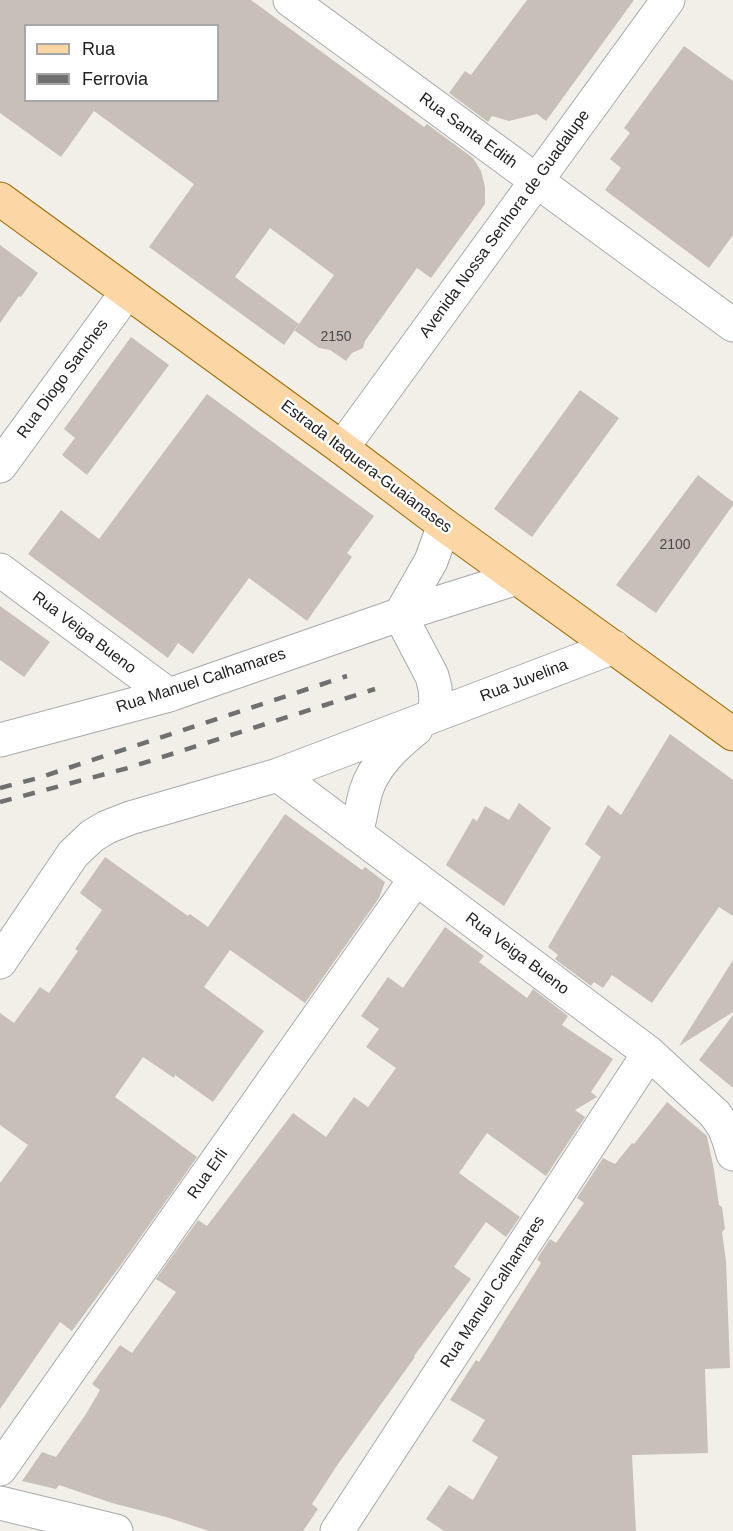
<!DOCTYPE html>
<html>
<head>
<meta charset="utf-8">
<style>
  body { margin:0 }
  #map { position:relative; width:733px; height:1531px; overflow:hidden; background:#f2efe9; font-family:Helvetica,sans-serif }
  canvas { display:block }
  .legend { position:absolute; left:24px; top:24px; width:195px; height:78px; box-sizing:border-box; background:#fff; border:2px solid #a7a7a7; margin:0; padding:8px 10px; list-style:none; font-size:18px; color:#222 }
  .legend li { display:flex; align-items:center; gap:12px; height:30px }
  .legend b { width:30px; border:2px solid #a7a7a7 }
</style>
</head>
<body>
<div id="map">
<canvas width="733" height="1531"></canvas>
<ul class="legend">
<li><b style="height:8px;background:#fcd6a4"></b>Rua</li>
<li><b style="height:8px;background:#707070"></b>Ferrovia</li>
</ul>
</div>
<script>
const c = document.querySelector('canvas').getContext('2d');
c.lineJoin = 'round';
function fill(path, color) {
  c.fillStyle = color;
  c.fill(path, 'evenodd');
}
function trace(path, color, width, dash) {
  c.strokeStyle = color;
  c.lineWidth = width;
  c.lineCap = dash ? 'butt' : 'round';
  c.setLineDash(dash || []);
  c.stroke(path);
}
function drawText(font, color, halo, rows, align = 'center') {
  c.font = font + ' Helvetica,sans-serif';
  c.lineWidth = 5;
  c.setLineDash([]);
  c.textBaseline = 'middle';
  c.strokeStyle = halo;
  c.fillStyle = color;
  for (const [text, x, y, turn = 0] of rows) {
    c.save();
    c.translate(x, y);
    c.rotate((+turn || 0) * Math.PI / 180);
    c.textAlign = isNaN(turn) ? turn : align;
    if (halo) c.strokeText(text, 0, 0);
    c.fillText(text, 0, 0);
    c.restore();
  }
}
fill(new Path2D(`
  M0,0H251L424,127L427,124L473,158L481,171L485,187V204L431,278L417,268L365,341L363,348L352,353L346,361L330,350L319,348L294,330L299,324L284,345L149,247L194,184L94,111L61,157L0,113ZM26,26H218V100H26ZM270,228L334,275L299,324L235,277Z
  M527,0H634L546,121L537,114L509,121L492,116L488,122L449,93L465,71L471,75Z
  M684,46L733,81V235L709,268L605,190L621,168L610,159L630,133L624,128Z
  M0,245L38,273L21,297L19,296L0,323Z
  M131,337L169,365L87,475L62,455L75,438L64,429Z
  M580,390L619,418L532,537L494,509Z
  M207,394L374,516L347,553L352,557L307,621L249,578L193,654L178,643L168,658L28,554L61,510L99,539Z
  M698,475L733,502V505L656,613L616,585Z
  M0,606L50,642L24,677L0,660Z
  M670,734L733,780V916L719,907L652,1003L612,975L603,988L594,982L591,986L555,959L558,955L548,947L601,857L585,844L608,805L621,815Z
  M519,803L551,828L504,906L446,865L473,818L477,821L485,806L509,820Z
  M285,814L362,870L365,867L385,882L379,898L305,1003L230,950L204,987L264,1031L213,1102L175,1075L174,1078L143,1057L115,1097L197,1157L125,1259L72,1331L60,1322L0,1409V1183L28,1145L0,1125V1013L14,1023L40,987L49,993L78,951L75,949L102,910L80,893L105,857L188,916L190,914L208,927Z
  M445,927L484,956L479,962L527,998L533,989L568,1016L562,1025L613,1059L591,1092L597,1097L575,1110L585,1117L546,1176L487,1133L459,1173L520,1217L506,1237L486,1222L454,1267L471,1279L414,1356L415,1357L338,1464L312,1504L318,1509L303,1531H209L166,1517L112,1503L59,1485L56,1489L22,1481L42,1452L56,1457L86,1414L100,1390L92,1384L120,1345L132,1353L176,1292L156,1279L198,1220L207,1226L293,1113L326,1137L354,1097L368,1107L396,1068L366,1047L379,1029L361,1016L388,977L403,988Z
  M733,960V1012L679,1046Z
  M733,1015V1088L699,1060Z
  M667,1102L707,1136L714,1170L719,1205L722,1207L725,1229L722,1232L726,1261L730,1368L705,1369L708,1453L632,1455L636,1531H444L426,1519L449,1485L473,1500L498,1457L472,1441L485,1420L450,1400L476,1360L479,1362L541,1263L537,1259L550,1239L556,1243L584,1203L577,1198L603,1158L615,1164L632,1143L634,1144Z`), '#c7bfb8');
const minor = new Path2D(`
  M290,0L733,325
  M342,448L668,0
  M0,466L127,292
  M0,570L169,695
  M400,615L432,676L435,688L436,700L434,715
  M400,615L431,561L444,525
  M0,740L169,695L390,618L517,578
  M278,775L649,1053L715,1114L724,1127L729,1140L733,1154
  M356,834C360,820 362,805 366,791C374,765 395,746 416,729
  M0,962L73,854L92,836L107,827L130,818L278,775L614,647
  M0,1469L416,878
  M0,1503L116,1531
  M337,1531L649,1053`);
const major = new Path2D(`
  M0,199L342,448L444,525L733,734`);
trace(minor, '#a9a9a9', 35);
trace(major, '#a06b00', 35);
trace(minor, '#fff', 33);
trace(major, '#fcd6a4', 33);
trace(new Path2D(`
  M0,788L38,778L347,676
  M0,802L128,768L375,689`), '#707070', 4.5, [12, 12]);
drawText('14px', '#4b4948', null, [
  ["2150",336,337],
  ["2100",675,545]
]);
drawText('16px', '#222', '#fff', [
  ["Rua Santa Edith",468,131,36],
  ["Avenida Nossa Senhora de Guadalupe",505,224,-54],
  ["Rua Diogo Sanches",63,379,-54],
  ["Estrada Itaquera-Guaianases",366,467,37],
  ["Rua Veiga Bueno",84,633,37],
  ["Rua Manuel Calhamares",201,681,-18],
  ["Rua Juvelina",524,681,-21],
  ["Rua Veiga Bueno",517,954,37],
  ["Rua Erli",208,1174,-55],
  ["Rua Manuel Calhamares",493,1292,-57]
]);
</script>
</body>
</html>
